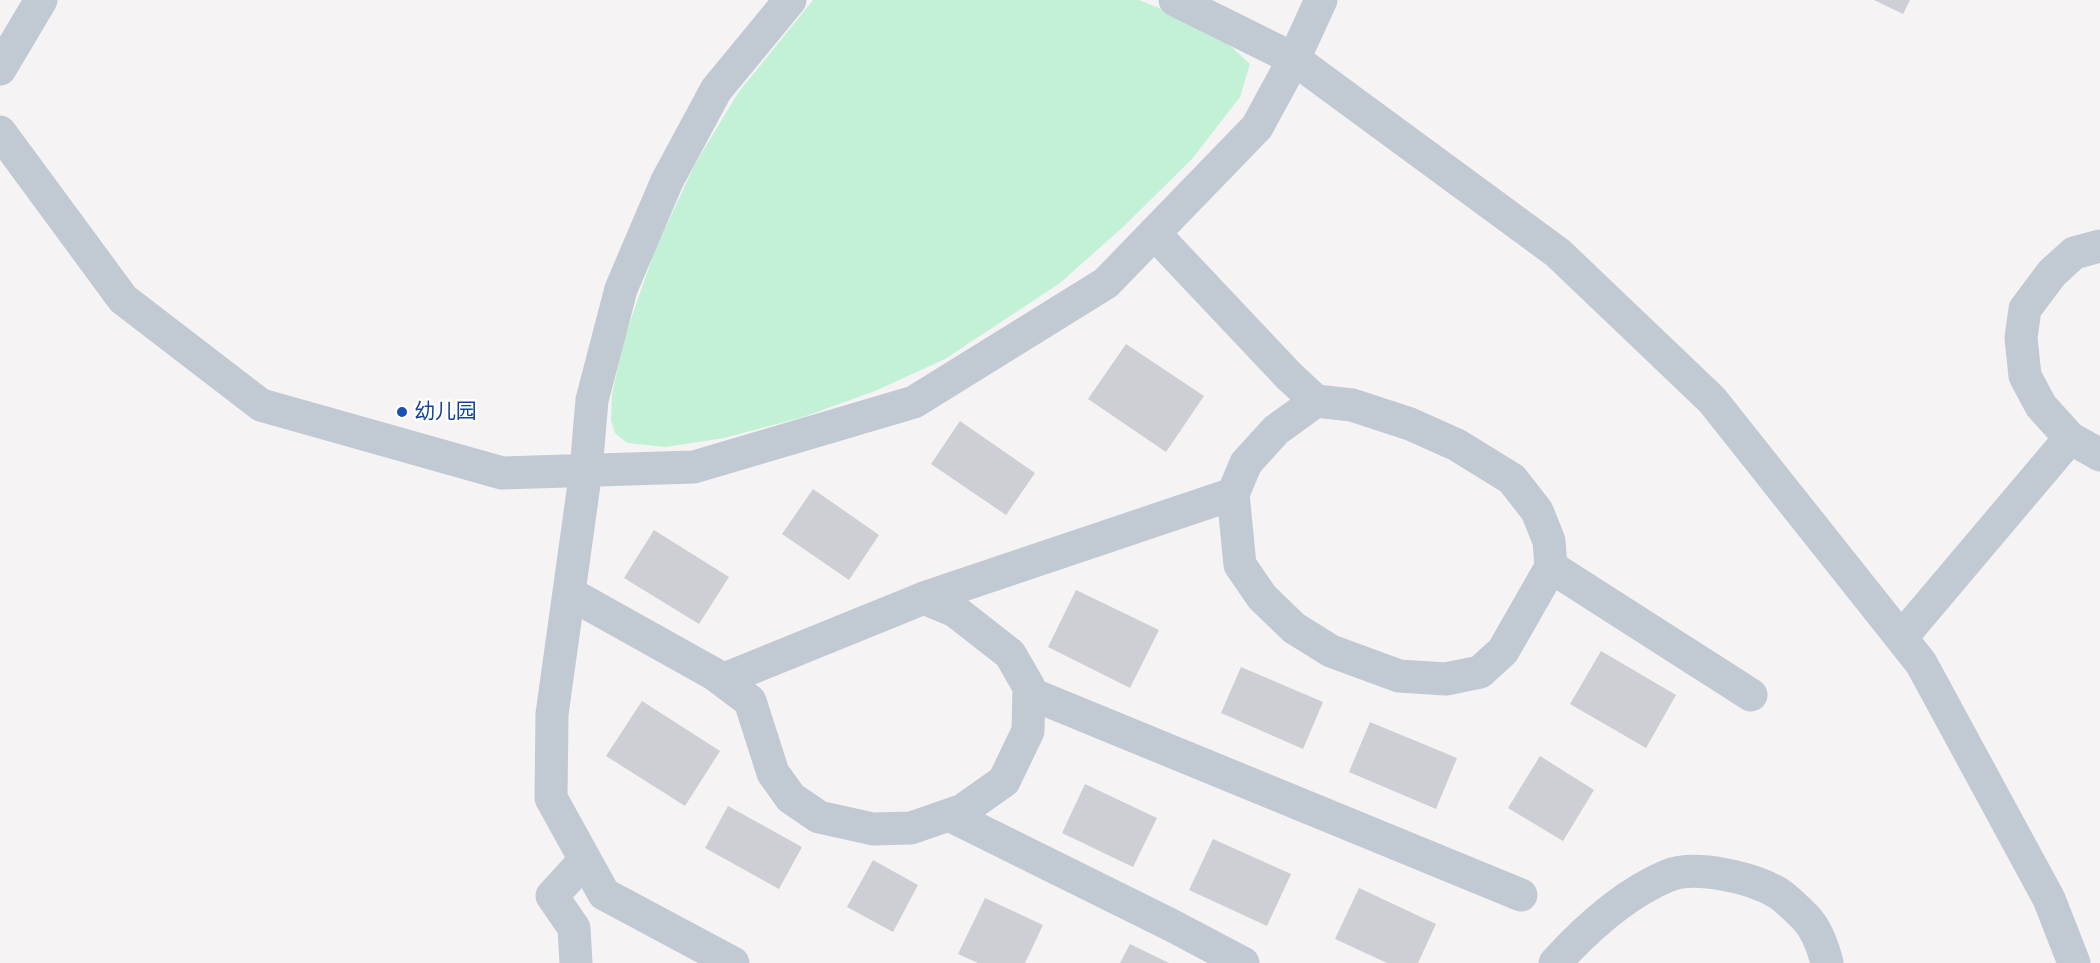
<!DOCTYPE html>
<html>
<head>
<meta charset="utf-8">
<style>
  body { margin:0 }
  canvas { display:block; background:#f5f3f3 }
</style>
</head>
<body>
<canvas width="2100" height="963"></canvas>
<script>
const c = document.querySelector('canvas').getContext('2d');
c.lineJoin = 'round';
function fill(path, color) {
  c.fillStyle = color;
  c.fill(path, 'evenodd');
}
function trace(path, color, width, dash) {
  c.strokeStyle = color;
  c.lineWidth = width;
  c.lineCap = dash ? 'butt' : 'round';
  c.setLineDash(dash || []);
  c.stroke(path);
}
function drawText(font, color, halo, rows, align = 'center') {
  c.font = font + ' Arial,"Noto Sans SC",sans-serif';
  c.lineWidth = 5;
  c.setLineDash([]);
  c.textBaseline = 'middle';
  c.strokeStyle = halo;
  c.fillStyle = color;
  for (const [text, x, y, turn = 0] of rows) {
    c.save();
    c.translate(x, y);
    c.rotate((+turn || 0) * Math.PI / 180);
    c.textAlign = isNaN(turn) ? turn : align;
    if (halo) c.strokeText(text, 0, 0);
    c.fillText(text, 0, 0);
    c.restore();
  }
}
fill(new Path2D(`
  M813,0H1139L1192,21L1226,42L1250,64L1240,97L1192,159L1123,227L1060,283L945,359L875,391L803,417L724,438L666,447L627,443L615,433L611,421L612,394L624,339L655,250L695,164L738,93Z`), '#c3f1d5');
fill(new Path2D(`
  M1874,0H1910L1903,14Z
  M1126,344L1204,396L1166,452L1088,399Z
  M960,421L1035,473L1006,515L931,464Z
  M813,489L879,535L849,580L782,534Z
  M654,530L729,577L699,624L624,578Z
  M1076,590L1159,630L1130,688L1048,647Z
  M1601,651L1676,695L1646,748L1570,704Z
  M1241,667L1323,702L1303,749L1221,713Z
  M642,701L720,751L685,806L606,756Z
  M1370,722L1457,758L1436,809L1349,772Z
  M1540,756L1594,790L1563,841L1508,808Z
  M1085,784L1157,818L1133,867L1062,833Z
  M728,806L802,847L779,889L705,848Z
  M1213,839L1291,874L1267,926L1189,890Z
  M873,860L918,885L893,932L847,907Z
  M1359,888L1436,924L1418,963H1387L1335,939Z
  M985,898L1043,925L1025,963H978L958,954Z
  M1130,944L1169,963H1120Z`), '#cdcfd5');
trace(new Path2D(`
  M1175,0L1294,59L1558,253L1712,400L1921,663L2049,899L2074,963
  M0,69L41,0
  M0,132L123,299L261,405L502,473L694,467L914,402L1106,283L1257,127L1294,59L1321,0
  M1154,233L1289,376L1316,401L1352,405L1410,424L1457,445L1512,479L1537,511L1549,541L1551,567L1503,651L1480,672L1446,679L1399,676L1331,651L1294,628L1262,597L1240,565L1233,494L1246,463L1276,430L1316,401
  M2100,246L2074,253L2052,273L2025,309L2021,338L2025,376L2041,406L2070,438L2100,455
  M1551,567L1751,695
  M569,593L714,674L750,701L773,773L791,798L819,817L873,829L911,828L963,810L1004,781L1028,731L1029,687L1010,654L955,611L924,598
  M1901,638L2070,438
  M722,680L924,598L1233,494
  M1029,693L1521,895
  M949,815L1171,925L1243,963
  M576,963L574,928L552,896L585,860
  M733,963L604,894L551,798L552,714L586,470L592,400L621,289L667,181L716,90L790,0
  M1555,963C1586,929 1624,894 1667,876C1695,864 1753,878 1778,893C1787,899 1798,910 1806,918C1817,930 1823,947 1827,963`), '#c1cad2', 33);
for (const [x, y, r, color] of [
  [402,412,6,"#1a4fb4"]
]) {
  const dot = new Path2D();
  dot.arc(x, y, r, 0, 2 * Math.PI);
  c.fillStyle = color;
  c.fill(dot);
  trace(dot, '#fff', 2);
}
drawText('21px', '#164399', '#fff', [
  ["幼儿园",414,412]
], 'left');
</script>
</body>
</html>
